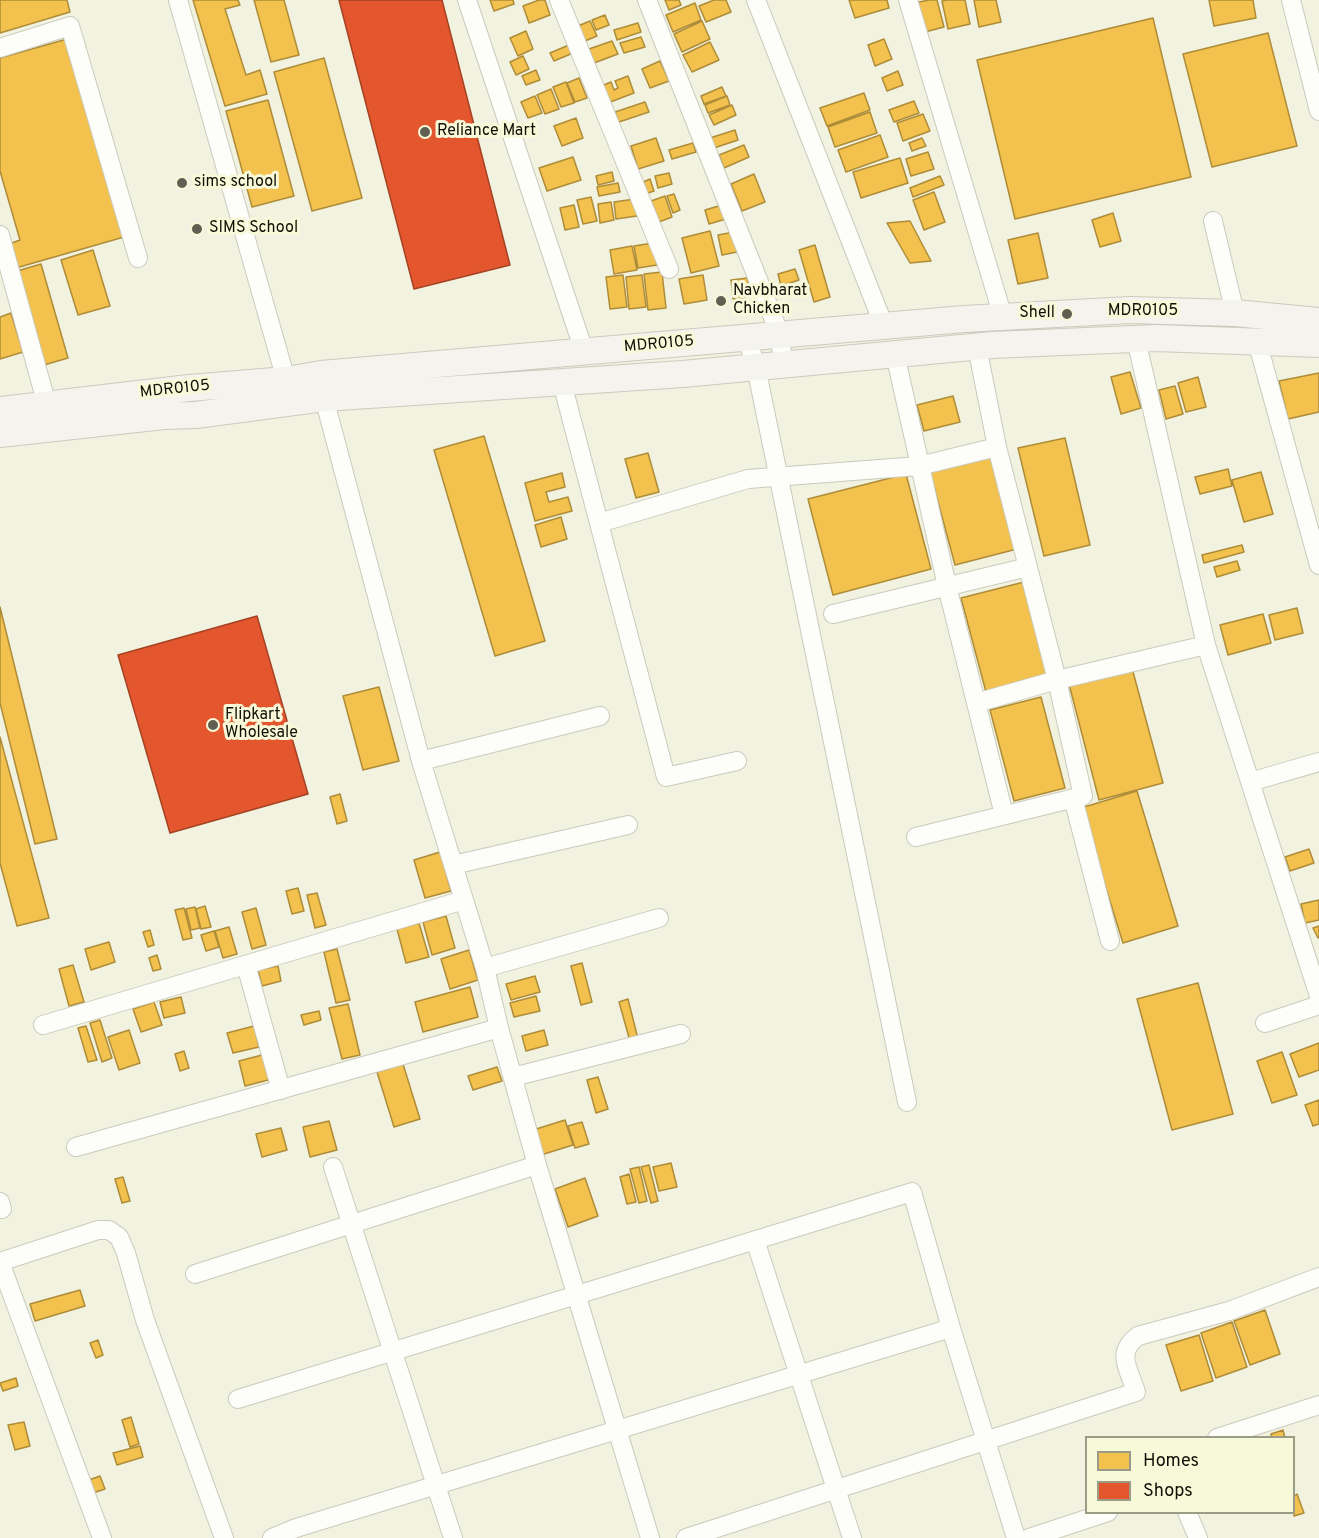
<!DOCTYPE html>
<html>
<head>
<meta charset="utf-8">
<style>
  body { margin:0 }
  #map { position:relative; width:1319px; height:1538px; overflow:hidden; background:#f1f2e0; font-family:Overpass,sans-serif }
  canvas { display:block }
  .legend { position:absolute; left:1085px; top:1436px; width:210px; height:78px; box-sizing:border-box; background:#f8f9d9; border:2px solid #9b9c85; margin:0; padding:8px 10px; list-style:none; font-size:18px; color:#101006 }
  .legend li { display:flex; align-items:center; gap:12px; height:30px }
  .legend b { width:30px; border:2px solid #9b9c85 }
</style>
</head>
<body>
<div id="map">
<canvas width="1319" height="1538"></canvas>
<ul class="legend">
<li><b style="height:16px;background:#f2c14e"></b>Homes</li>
<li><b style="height:16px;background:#e4572e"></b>Shops</li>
</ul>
</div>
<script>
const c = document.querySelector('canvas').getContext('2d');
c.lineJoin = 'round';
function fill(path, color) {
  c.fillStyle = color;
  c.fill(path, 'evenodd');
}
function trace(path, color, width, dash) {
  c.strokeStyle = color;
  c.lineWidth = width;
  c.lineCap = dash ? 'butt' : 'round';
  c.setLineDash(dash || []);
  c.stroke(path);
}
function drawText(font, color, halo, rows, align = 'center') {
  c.font = font + ' Overpass,sans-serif';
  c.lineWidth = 6;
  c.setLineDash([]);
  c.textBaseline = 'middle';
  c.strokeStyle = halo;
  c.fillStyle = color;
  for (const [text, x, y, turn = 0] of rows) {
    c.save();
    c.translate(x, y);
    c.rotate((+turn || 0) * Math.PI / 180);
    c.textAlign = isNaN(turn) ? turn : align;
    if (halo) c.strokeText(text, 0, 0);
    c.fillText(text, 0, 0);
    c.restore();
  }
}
const homes = new Path2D(`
  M0,0H67L70,12L0,33Z
  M193,0H238L240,5L225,9L246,75L260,70L267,94L225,106Z
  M254,0H284L299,55L271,62Z
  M490,0H513L514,4L494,11Z
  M539,0H545L550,15L529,23L523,6Z
  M665,0H679L681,5L669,10Z
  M714,0H726L731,12L706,22L699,6Z
  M849,0H887L889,8L855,18Z
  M929,0H937L944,27L921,33L914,3Z
  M947,0H965L970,24L948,29L942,1Z
  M974,0H996L1001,22L979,27Z
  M1209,0H1253L1256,18L1214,26Z
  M695,3L701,20L673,32L666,15Z
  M605,15L609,25L596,30L592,20Z
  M1153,18L1191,177L1015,219L977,60Z
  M590,21L597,36L585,41L578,26Z
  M702,21L710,39L682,52L674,34Z
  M638,23L641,32L617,40L614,30Z
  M526,31L533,49L518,56L510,38Z
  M1268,33L1297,146L1212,167L1183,54Z
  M641,37L645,47L624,53L620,43Z
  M67,39L124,237L16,268L9,244L20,240L0,171V58Z
  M884,39L892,59L875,66L868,45Z
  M612,41L618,54L594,63L589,49Z
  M710,42L719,60L692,72L683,55Z
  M569,45L573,53L554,61L550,53Z
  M523,56L529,69L516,75L510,62Z
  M324,58L362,198L312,211L274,72Z
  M660,61L669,81L650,88L642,69Z
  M536,70L540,80L526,85L522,76Z
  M898,71L903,85L887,91L882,78Z
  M628,76L634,93L605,104L599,87L611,82L614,90L618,88L615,81Z
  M579,78L587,98L575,102L567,83Z
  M566,82L574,103L561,107L553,87Z
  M722,87L726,96L704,104L701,96Z
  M551,89L559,109L545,114L537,95Z
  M864,93L870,110L827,126L820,108Z
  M535,96L542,113L528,118L521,102Z
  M727,96L730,105L708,113L705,105Z
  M268,100L294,196L252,207L226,111Z
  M914,101L919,113L894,122L889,110Z
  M645,102L649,112L619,122L615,112Z
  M732,105L736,115L714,125L709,115Z
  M870,112L877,133L835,147L828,127Z
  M923,114L930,131L903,141L897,123Z
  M576,118L583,138L562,146L554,126Z
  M735,130L738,140L714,148L710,138Z
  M880,135L888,157L846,172L838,150Z
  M656,138L664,161L638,169L631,146Z
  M922,138L926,146L912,151L909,143Z
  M693,143L696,152L672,159L669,150Z
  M744,145L749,157L724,168L719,155Z
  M928,152L934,169L911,176L906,159Z
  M573,157L581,180L547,191L539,168Z
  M900,158L908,183L861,198L853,172Z
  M612,172L614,181L598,185L596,176Z
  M669,173L672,184L658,188L655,176Z
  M754,174L765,202L742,211L731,184Z
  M940,176L944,185L913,197L910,188Z
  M650,179L654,191L645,194L641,183Z
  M618,183L620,192L599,196L597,187Z
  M934,192L945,222L924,230L913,200Z
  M674,194L680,210L673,213L667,196Z
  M665,196L672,217L659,222L651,201Z
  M591,197L597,221L583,224L577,200Z
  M635,199L637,216L616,219L614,202Z
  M611,202L614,220L600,223L598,204Z
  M574,205L579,227L565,230L560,208Z
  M722,205L726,219L709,224L705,210Z
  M1113,213L1121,241L1100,247L1092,220Z
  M910,221L931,261L910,263L887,223Z
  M710,231L719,266L691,273L682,238Z
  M734,232L737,252L722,255L718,235Z
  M1038,233L1048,278L1018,284L1008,240Z
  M653,243L657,265L638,268L634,246Z
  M815,245L830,297L814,302L799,250Z
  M632,246L637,270L614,274L610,250Z
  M93,250L110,306L78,315L61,260Z
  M41,264L68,358L44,365L17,271Z
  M795,269L799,280L781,286L778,274Z
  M662,272L666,308L648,310L644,274Z
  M623,275L627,307L610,309L606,277Z
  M642,275L646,307L629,309L626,277Z
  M703,275L707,300L684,304L679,279Z
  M748,278L749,297L733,299L731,280Z
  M11,313L23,352L0,359V317Z
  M1130,372L1141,408L1121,414L1111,377Z
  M1319,373V412L1288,419L1279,381Z
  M1198,377L1206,407L1186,412L1178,383Z
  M1175,386L1183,414L1166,419L1159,390Z
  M953,396L960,422L924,431L917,405Z
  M484,436L545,641L495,656L434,450Z
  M1065,438L1090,545L1044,556L1018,448Z
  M648,453L659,492L636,498L625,459Z
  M992,456L1017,549L955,565L930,472Z
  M1228,469L1232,486L1200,494L1195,477Z
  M1261,472L1273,514L1244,522L1232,480Z
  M562,473L565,487L546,492L549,502L568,497L572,511L535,521L525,483Z
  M906,474L931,569L833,595L808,499Z
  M561,517L567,539L541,547L535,525Z
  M1242,545L1244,552L1204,563L1202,555Z
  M1237,561L1240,570L1217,577L1214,567Z
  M1024,582L1049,675L986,692L961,598Z
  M0,607L57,839L35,844L0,703Z
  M1297,608L1303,633L1275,640L1269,615Z
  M1263,614L1271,643L1228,655L1220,625Z
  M1132,668L1163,783L1099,800L1069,684Z
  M379,687L399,761L363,770L343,696Z
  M1041,697L1065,788L1014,801L990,710Z
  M0,737L49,918L17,926L0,863Z
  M1137,791L1178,926L1123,943L1081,808Z
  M340,794L347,821L337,824L330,797Z
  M1309,849L1314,863L1290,871L1285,857Z
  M440,852L451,891L425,898L414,860Z
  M298,888L304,911L292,914L286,891Z
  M317,893L326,925L315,928L307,895Z
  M1319,900V920L1305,923L1301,904Z
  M205,906L211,927L201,929L196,909Z
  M195,907L200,928L191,930L186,909Z
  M184,908L192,938L183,940L175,910Z
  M256,908L266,945L252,949L242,912Z
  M446,916L455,948L432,955L423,922Z
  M419,923L429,957L406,963L397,929Z
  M1319,926V937L1318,938L1313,928Z
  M229,927L237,954L223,958L215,931Z
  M150,930L154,945L148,947L143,932Z
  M214,931L219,947L206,951L201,935Z
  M109,942L115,962L91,970L85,949Z
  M337,949L350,1000L336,1003L324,952Z
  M469,950L478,980L450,989L441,959Z
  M157,955L161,969L153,971L149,958Z
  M582,963L592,1002L581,1005L571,966Z
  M73,965L84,1002L69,1006L59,969Z
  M278,966L281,981L262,986L258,970Z
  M535,976L540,992L511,1000L506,984Z
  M1198,983L1233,1114L1172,1130L1137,999Z
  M470,987L478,1017L423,1032L415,1002Z
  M536,996L540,1011L514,1017L510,1003Z
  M181,997L185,1013L164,1018L160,1002Z
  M628,999L638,1039L630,1041L619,1002Z
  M154,1002L162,1025L141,1032L133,1009Z
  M348,1004L360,1055L342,1059L329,1008Z
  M319,1011L321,1020L304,1025L301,1015Z
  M100,1020L112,1058L102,1062L90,1023Z
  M86,1026L97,1060L88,1062L78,1028Z
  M254,1026L259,1047L233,1053L227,1033Z
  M129,1030L140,1063L119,1070L108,1037Z
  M544,1030L548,1045L526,1051L522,1036Z
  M1319,1043V1070L1299,1077L1290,1054Z
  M184,1051L189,1068L180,1071L175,1054Z
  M1282,1052L1297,1095L1272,1103L1257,1061Z
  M266,1054L272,1079L245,1086L239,1061Z
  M403,1064L420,1119L394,1127L377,1072Z
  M497,1067L502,1081L473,1090L468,1076Z
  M598,1077L608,1109L596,1113L587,1080Z
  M1319,1100V1124L1313,1126L1305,1105Z
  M565,1120L573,1145L541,1155L533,1130Z
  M329,1121L337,1150L310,1157L303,1127Z
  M582,1122L589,1144L575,1148L568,1126Z
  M281,1128L287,1150L262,1157L256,1134Z
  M671,1163L677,1187L659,1191L653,1167Z
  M649,1165L658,1201L651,1203L641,1167Z
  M639,1167L647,1201L639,1203L630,1169Z
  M629,1174L636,1202L627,1204L620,1177Z
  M123,1177L130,1201L122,1203L115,1179Z
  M585,1178L598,1216L568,1227L555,1189Z
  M80,1290L85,1306L35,1321L30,1304Z
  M1265,1310L1280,1354L1250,1365L1234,1321Z
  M1232,1322L1247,1367L1216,1378L1201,1333Z
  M1199,1335L1213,1381L1181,1391L1166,1345Z
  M98,1340L103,1355L96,1358L90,1343Z
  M16,1378L18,1386L3,1391L0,1383Z
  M131,1417L139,1444L130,1447L122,1420Z
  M24,1422L30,1446L15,1450L8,1425Z
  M1283,1430L1285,1438H1272L1271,1434Z
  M140,1446L143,1457L117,1465L113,1453Z
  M100,1476L105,1489L90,1494L86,1481Z
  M1297,1494L1304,1513L1294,1516V1496Z`);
fill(homes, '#f2c14e');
trace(homes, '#ae8c38', 1.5);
const shops = new Path2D(`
  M339,0H442L510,265L414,289Z
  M257,616L308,794L170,833L118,655Z`);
fill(shops, '#e4572e');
trace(shops, '#a44222', 1.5);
const minor = new Path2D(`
  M178,0L286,380
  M467,0L584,351
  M559,0L669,269
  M647,0L780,335L783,364
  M756,0L884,326
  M908,0L1003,317
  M1291,0L1319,111
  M0,48L70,26L138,258
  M1213,221L1235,313
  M0,235L47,405
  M747,338L756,367L907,1102
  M1136,339L1206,645L1319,996
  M1257,341L1319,565
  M977,347L997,447L1057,680L1206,645
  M895,354L947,586L1004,815
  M562,383L666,777L737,761
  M324,398L421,761L485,968L499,1028L537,1165L650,1538
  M599,523L748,479L919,466L997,447
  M833,614L1028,567
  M421,761L600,716
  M1250,782L1319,762
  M1073,798L1110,941
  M916,837L1083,796L1057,680L976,703
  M453,865L628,825
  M246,965L281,1090
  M485,968L659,918
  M1265,1023L1319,1005
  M43,1025L464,900
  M513,1077L681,1034
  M76,1147L499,1028
  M333,1167L453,1538
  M0,1202L2,1209
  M755,1240L852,1538
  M0,1262L98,1230H109L119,1237L126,1253L145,1320L224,1538
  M0,1262L102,1538
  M195,1274L537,1165
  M238,1399L912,1192L951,1328
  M1217,1438L1319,1405
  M1187,1512L1198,1538
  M272,1538L296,1528L951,1328L1016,1538
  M686,1538L1136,1392C1129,1369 1115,1353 1138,1336L1229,1311L1319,1277
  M1029,1538L1108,1512`);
const secondary = new Path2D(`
  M0,410L189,388L286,380L321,374L964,319L1130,310L1235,313L1319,321
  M0,434L164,416L196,415L324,398L683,374L993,345L1156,338L1319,344`);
trace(minor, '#cacbbd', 20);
trace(secondary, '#cacbbd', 28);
trace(minor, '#fdfdfa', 18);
trace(secondary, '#f4f3ee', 26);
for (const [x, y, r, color] of [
  [425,132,6,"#5f5f52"],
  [182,183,6,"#5f5f52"],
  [197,229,6,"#5f5f52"],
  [721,301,6,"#5f5f52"],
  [1067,314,6,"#5f5f52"],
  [213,725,6,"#5f5f52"]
]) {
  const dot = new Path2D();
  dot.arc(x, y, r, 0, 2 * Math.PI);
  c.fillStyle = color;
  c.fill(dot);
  trace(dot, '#f8f9d9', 2);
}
drawText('16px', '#101006', '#f8f9d9', [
  ["Reliance Mart",437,132],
  ["sims school",194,183],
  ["SIMS School",209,229],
  ["Navbharat",733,292],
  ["Chicken",733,310],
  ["Shell",1055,314,"right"],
  ["Flipkart",225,716],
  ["Wholesale",225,734]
], 'left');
drawText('16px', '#101006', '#f8f9d9', [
  ["MDR0105",1143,312],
  ["MDR0105",659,345,-5],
  ["MDR0105",175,390,-6]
]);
</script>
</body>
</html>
